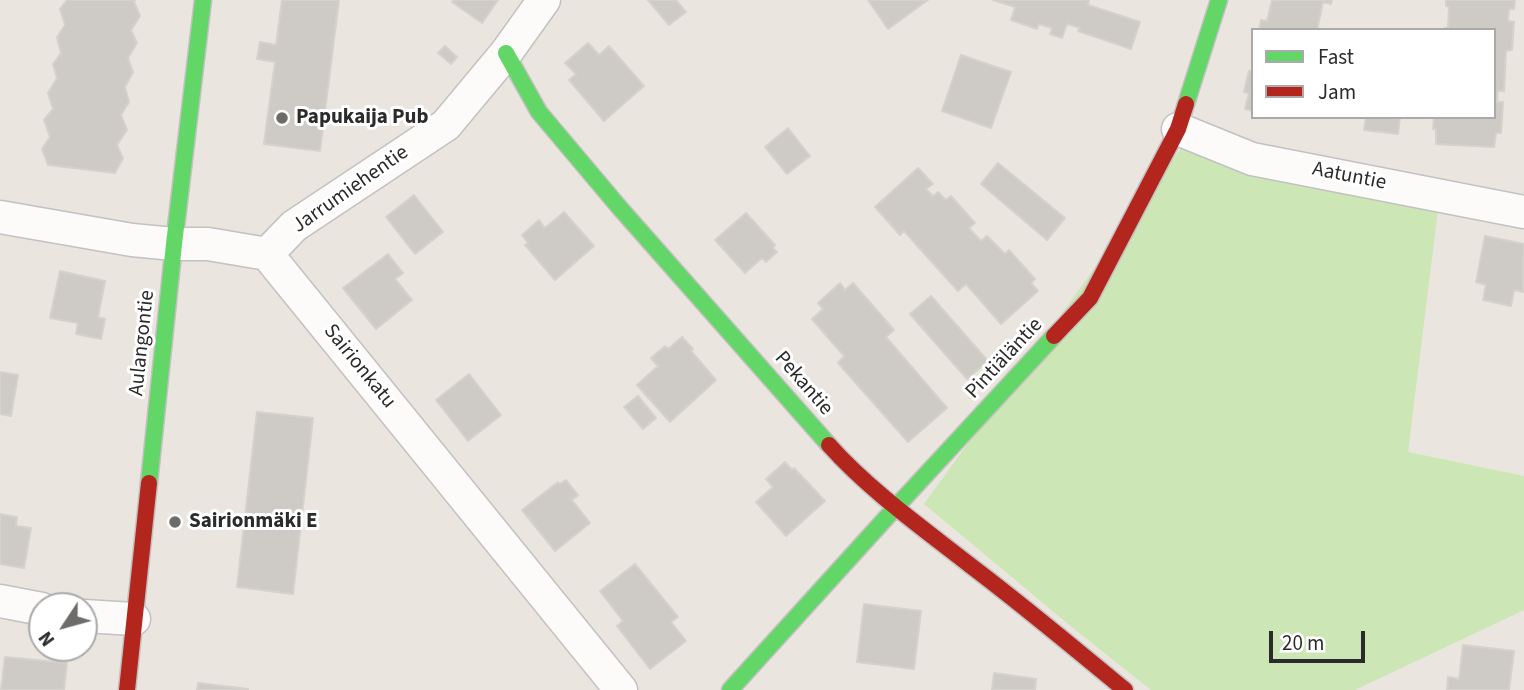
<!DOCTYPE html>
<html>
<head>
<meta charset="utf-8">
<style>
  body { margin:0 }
  #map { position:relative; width:1524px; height:690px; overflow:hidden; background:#eae5df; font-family:"Source Sans 3",sans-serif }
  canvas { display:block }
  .legend { position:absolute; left:1251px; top:28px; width:245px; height:91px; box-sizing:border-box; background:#fff; border:2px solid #aaa; margin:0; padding:9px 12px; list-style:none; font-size:21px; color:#2b2b2b }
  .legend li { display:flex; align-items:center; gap:14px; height:35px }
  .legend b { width:35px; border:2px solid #aaa }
  .north { position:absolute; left:28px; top:592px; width:70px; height:70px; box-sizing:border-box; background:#fff; border:2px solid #aaa; border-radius:50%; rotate:234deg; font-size:19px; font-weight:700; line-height:28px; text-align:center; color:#2b2b2b }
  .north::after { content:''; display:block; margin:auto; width:24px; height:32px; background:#6e6c6a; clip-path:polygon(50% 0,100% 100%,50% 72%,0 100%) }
  .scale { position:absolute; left:1269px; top:631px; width:96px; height:32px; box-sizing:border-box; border:4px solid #2b2b2b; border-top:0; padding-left:9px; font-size:21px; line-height:24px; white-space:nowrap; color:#2b2b2b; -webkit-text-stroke:5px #fff; paint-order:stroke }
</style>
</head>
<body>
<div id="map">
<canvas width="1524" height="690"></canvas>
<ul class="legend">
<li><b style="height:9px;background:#63d668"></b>Fast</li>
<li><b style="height:9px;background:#b3261e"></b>Jam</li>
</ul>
<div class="north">N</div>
<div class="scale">20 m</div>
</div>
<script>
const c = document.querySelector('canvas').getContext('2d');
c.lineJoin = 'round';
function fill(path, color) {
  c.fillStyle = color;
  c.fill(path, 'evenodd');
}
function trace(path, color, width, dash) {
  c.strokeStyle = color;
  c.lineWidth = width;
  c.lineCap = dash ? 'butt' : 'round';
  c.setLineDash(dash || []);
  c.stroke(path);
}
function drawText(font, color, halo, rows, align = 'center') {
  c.font = font + ' "Source Sans 3",sans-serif';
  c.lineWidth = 6;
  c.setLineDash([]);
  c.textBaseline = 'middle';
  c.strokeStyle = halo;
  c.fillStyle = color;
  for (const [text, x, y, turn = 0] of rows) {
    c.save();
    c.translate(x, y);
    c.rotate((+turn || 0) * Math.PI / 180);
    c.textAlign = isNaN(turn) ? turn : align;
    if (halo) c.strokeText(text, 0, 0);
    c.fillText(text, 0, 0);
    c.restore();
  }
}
fill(new Path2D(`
  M1185,143L1439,202L1408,452L1524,476V610L1355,690H1151L1073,628L924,504Z`), '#cce7b5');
const building = new Path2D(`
  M67,0H135L134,2L140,16L131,30L137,43L128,58L133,72L125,87L129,102L121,115L127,130L117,145L123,158L115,173L48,165L42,149L50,137L44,120L53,109L48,93L57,78L53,64L61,53L57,37L65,25L60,9Z
  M282,0H339L320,151L264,144L275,62L257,59L260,42L276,45Z
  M454,0H498L482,23L452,2Z
  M648,0H676L686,12L669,25Z
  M868,0H928L888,29Z
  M993,0H1089L1088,5L1140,22L1131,49L1078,31L1080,28L1067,24L1062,38L1050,34L1052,28L1039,24L1037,29L1011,20L1015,7Z
  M1272,0H1332L1331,4L1323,2L1317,30H1259L1261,20L1267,21Z
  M1446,0H1515L1514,9H1509L1508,21L1514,22L1512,50L1506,51L1504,91H1498L1497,102H1503L1501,133H1496L1494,147L1436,144V129H1433L1434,117H1494V30H1445V28H1448L1449,7L1446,6Z
  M588,43L599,55L609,46L644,86L604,121L569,80L576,74L565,63Z
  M445,46L457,57L451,64L438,53Z
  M961,55L1011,72L991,128L942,111Z
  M1249,71L1253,72V111L1245,109L1249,93L1244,92Z
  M1366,117H1400L1398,134L1364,130Z
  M788,128L810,156L787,174L765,147Z
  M998,163L1065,218L1047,240L981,184Z
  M918,168L933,184L926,189L933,196L938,192L946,200L951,196L975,223L969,228L981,241L987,236L1005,254L1009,250L1035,279L1031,283L1038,291L1001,324L966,284L958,291L904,231L900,235L875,207Z
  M414,195L443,232L415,254L386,217Z
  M564,212L594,246L555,280L525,245L528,243L522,235L539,220L545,228Z
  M746,213L775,245L773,248L777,252L766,262L762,258L745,273L715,240Z
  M1485,236L1524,244L1523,292L1514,290L1511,306L1483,300L1486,285L1476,282Z
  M388,254L403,273L395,279L412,300L376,329L343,288Z
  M60,271L105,281L98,317L105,319L101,339L76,334L78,323L50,318Z
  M840,283L845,290L853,283L894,330L886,337L947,408L908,442L838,363L844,356L812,319L823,309L818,303Z
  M931,296L988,361L967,379L910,314Z
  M682,337L693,349L691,351L716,380L670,422L637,385L658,366L651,358L665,346L668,349Z
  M0,372L18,375L11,416L0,414Z
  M469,374L501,415L468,441L436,400Z
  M638,396L656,418L643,429L624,407Z
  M257,412L313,418L293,594L237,587Z
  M785,462L792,470L794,468L825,501L786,536L756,502L773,487L766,479Z
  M566,480L578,495L572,500L590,523L555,551L522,510L558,482L560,484Z
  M0,514L17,517L16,526L31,528L24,568L0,564Z
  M635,564L678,617L671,622L686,641L650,669L617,626L623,621L600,591Z
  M864,604L921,611L914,669L857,662Z
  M1463,645L1514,651L1509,690H1447L1448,677L1459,679Z
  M5,657L67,663L64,690H1Z
  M994,673L1036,679L1035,690H992Z
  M198,683L248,689V690H197Z`);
fill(building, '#cecbc7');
trace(building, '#d5d1cb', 2);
const street = new Path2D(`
  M1178,129L1252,159L1524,212
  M0,217L132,240L174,244H208L267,254L621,690
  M267,254L294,226L446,125L506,53L544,0
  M0,601L42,609
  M84,616L134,619`);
const fast = new Path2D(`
  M506,53L539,112L619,207L829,445
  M1186,104L1219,0
  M149,483L174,244L203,0
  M730,690L896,507L1054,336`);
const jam = new Path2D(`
  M1054,336L1090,298L1178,129L1186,104
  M829,445C869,490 924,529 971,566C1024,606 1074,648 1125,690
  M127,690L149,483`);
trace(street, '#c3c1c1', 35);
trace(fast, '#c3c1c1', 19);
trace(jam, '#c3c1c1', 19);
trace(street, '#fcfbfa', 32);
trace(fast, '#63d668', 16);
trace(jam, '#b3261e', 16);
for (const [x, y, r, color] of [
  [282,118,7,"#6e6c6a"],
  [175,522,7,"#6e6c6a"]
]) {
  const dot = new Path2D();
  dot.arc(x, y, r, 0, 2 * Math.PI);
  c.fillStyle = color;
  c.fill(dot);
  trace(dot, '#fff', 2.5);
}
drawText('bold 21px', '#2b2b2b', '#fff', [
  ["Papukaija Pub",296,118],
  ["Sairionmäki E",189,522]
], 'left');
drawText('21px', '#2b2b2b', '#fff', [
  ["Aatuntie",1349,177,11],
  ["Jarrumiehentie",351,190,-35],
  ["Aulangontie",143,343,-84],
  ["Pintiäläntie",1005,359,-47],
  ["Sairionkatu",359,367,51],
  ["Pekantie",803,384,49]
]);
</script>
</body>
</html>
